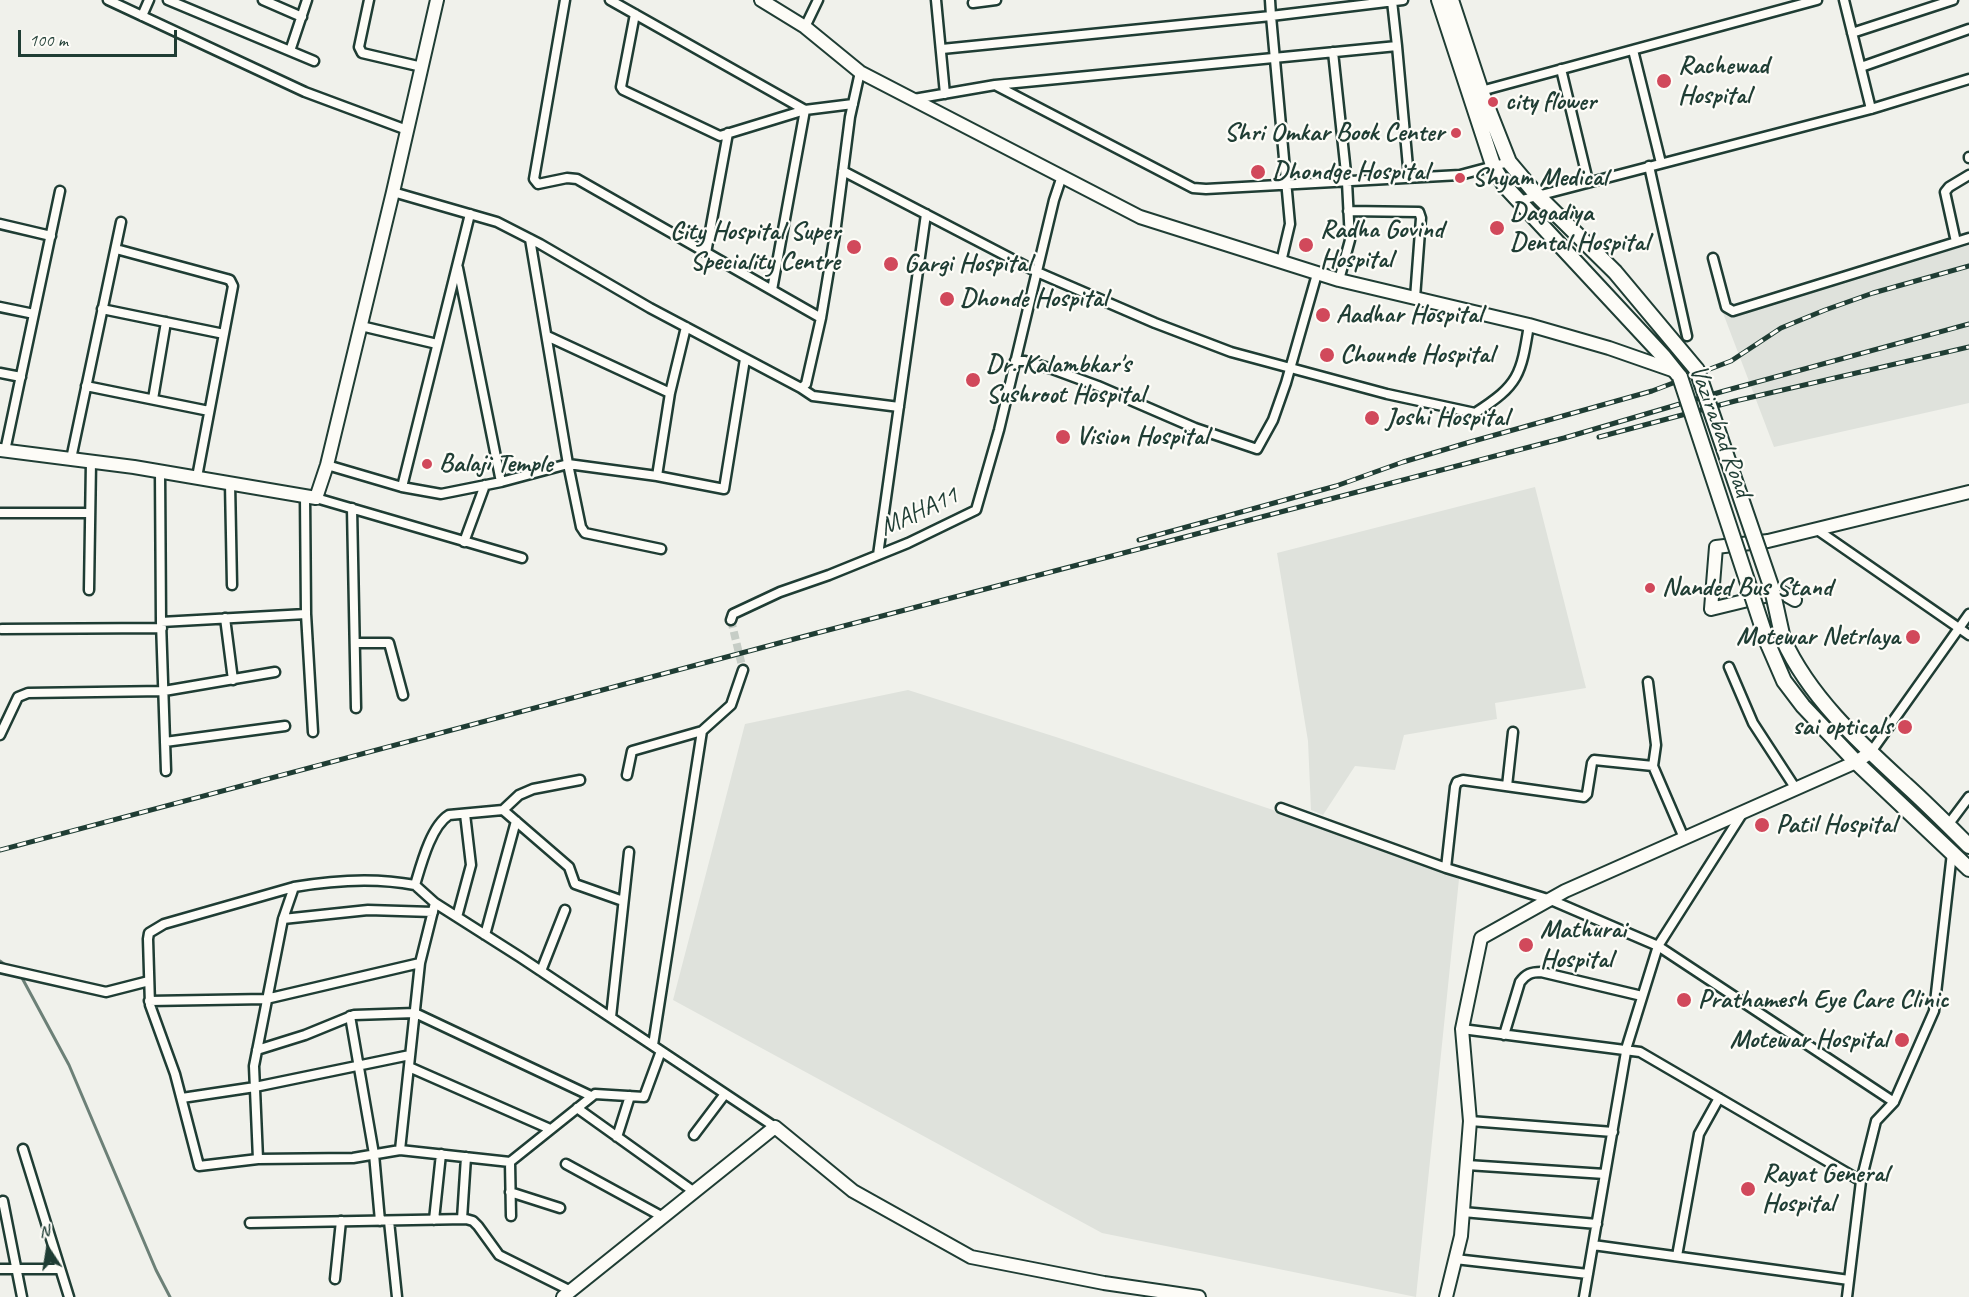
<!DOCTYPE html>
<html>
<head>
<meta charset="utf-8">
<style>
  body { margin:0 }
  #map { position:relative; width:1969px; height:1297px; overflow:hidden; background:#f0f1eb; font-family:Caveat,sans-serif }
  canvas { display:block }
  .north { position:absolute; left:18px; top:1219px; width:60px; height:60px; -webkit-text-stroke:4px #fdfcf7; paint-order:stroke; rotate:348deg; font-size:16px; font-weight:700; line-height:24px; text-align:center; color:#1f3d34 }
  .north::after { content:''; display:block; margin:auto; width:21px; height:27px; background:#1f3d34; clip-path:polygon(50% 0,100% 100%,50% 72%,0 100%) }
  .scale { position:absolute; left:18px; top:30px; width:159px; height:27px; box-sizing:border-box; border:3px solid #1f3d34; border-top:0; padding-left:8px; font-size:18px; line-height:21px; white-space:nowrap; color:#1f3d34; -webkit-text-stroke:4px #fdfcf7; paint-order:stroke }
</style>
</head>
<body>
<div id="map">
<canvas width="1969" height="1297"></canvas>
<div class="north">N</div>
<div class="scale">100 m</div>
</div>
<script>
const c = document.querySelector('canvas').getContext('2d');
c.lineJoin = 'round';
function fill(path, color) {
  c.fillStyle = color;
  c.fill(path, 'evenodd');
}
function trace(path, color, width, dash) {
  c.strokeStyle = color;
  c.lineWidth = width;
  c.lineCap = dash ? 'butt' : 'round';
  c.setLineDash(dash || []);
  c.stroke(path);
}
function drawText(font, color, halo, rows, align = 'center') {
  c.font = font + ' Caveat,sans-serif';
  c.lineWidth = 4.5;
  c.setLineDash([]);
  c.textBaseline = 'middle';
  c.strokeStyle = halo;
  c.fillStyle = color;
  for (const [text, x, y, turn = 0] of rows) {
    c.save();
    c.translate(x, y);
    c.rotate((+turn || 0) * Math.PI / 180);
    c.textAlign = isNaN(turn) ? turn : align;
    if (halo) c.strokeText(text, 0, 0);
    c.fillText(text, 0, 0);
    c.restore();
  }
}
fill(new Path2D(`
  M1969,245V403L1774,447L1723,313Z
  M1535,487L1586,688L1495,703L1497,719L1404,735L1395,770L1355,766L1323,815L1311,810L1308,741L1277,553Z
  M908,690L1059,738L1279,812L1312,819L1459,879L1416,1297L1102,1233L673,1000L745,724Z`), '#dfe2dc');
trace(new Path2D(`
  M0,961L8,967
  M21,976L69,1065L156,1270L170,1297`), '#6c8077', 3);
trace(new Path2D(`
  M731,620L743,670`), '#c6cdc6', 8, [8, 4]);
const street = new Path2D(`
  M108,0L305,92L407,130
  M168,0L314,61
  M263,0L302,17
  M369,0L359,47L362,53L422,67
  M565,0L534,179L538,184L567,178L577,179L821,318
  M610,0L805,110L853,104
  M936,0L945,94
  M1270,0L1271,16L1403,0
  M1844,0L1871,109
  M973,3L996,0
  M635,14L621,87L623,90L720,136L805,110L772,290
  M142,16L149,0
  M805,27L818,0
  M1852,33L1953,0
  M1397,46L1409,178
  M942,49L1271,16L1290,224L1281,262
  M1633,50L1661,163
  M290,51L307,0
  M1333,52L1347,182L1350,240L1339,280
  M1861,67L1969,29
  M1561,69L1588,181
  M995,85L1397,46L1392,1
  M1481,91L1817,0
  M914,99L995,85L1193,188L1206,189L1460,175L1509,162
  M1969,157V158
  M1649,166L1687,336
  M843,171L1037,272L1155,323L1231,352L1387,394L1475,413C1519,385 1521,375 1529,325
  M393,192L497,222L540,244L650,308L801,388L806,384L821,318L835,234L850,117L860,72
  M1518,201L1871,109L1969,79
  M1348,211L1419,212L1421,218L1415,298
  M0,224L51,236
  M530,239L568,464L657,476L724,489L745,359
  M1956,242L1945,192L1949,187L1969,175
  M116,249L227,279L230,280L233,286L197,477
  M706,253L728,133
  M1713,258L1726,307L1733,311L1969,238
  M458,268L501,482
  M0,307L34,314
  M102,309L224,334
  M361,326L437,344
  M547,336L670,393L686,327
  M1015,361H1025L1052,369L1098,386L1195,428L1257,449L1273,420L1286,383L1317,274
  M0,373L21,377
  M86,386L209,411
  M801,388L813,396L899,407
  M153,399L166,322
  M5,451L60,191
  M71,459L121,222
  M327,465L402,487L441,494L501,482L568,464L581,527L585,533L661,549
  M160,471L161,622L166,771
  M657,476L670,393
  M230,483L232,585
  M402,487L470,214
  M305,496L306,614L313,732
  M316,498L522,558
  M352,508L356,708
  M0,513H90
  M1816,529L1969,635
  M464,542L485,485
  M878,555L926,214
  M89,590L91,462
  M225,618L233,680
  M731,620L733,614L780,592L829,575L908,543L976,510L999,430L1054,200L1062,176
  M161,622L306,614
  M2,629L162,628
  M355,643H389L403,695
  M1729,667L1753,723L1796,789
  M1648,682L1656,745L1653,766L1684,838
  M0,735L18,697L28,693L164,691L275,672
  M165,742L285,726
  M1871,752L1969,614
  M627,775L632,751L702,731
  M580,780L533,789L519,795L503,810L449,815C431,826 421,865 415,885L435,903L520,957L775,1127
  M1507,786L1513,732
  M1281,808L1446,868L1551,900L1658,946L1894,1102L1934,1011L1952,853
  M503,810L569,867L575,884L623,901
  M1948,825L1969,797
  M1446,868L1455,787L1457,782L1463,780L1584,797L1587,794L1592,763L1594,760L1653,766
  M435,903L420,963L400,1150L510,1162L595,1094L644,1097L661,1051
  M457,917L471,865L465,814
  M283,919L368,910L433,912
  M485,935L516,821
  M0,968L106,992L149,981
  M541,971L565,910
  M149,1001L266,999L420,963
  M350,1016L374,1154L380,1221
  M611,1017L629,852
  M1462,1029L1640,1052L1861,1181L1876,1121L1894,1102
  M1504,1035L1520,982C1526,974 1531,972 1541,972L1642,996
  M653,1045L702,731L731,705L743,670
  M257,1050L305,1035L354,1015L415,1013L591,1096
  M409,1067L550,1129
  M182,1098L255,1087L410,1055
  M577,1108L693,1191
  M1470,1121L1613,1132
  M694,1135L725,1094
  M617,1137L630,1096
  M23,1149L69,1297
  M400,1150L353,1158L258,1159L254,1066L283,919L294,887C334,880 374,877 415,885
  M258,1159L199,1166L175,1074L150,1005L148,939L149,933L164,924L294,887
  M510,1162L511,1216
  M566,1164L663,1217
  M1467,1165L1605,1174
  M510,1192L560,1208
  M3,1201L22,1297
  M1463,1212L1597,1224
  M462,1219L466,1157
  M434,1220L441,1154
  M389,1221L397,1297
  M250,1223L466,1219L473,1221L478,1226L499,1255L571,1291
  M1593,1245L1849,1280
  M1677,1256L1699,1134L1719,1098
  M1455,1259L1588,1274
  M0,1269H60
  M335,1279L341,1221
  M1584,1297L1627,1046L1658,946L1742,814
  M1847,1297L1861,1181`);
const secondary = new Path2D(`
  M761,0L805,27L860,72L1140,217L1339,280L1529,325L1609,348L1675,371
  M0,450L134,467L316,498L327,465L393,192L437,0
  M1795,600L1781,592L1711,609L1716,547L1768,541L1969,492
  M563,1297L775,1127L853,1191L971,1257L1104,1283L1199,1297
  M1446,1297L1461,1236L1470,1121L1462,1029L1481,938L1565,891L1856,762L1871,752`);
const primary = new Path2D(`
  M1439,0L1494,168L1505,186L1664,357L1680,377
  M1451,0L1481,91L1509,162L1536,194L1615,272L1697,370
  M1783,639C1810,698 1859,742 1906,785C1928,805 1948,825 1969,846
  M1768,644L1784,681L1803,706L1856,762L1969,869`);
trace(street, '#1f3d34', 13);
trace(secondary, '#1f3d34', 16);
trace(primary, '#1f3d34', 18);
trace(street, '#fdfcf7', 8);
trace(secondary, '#fdfcf7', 12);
trace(primary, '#fdfcf7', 14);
const rail = new Path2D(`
  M1599,437L1735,401L1969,347
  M1139,540L1336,486L1403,462L1470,442L1652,391L1731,361L1781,328L1825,310L1873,293L1969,266
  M0,850L813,634L1564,438L1724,391L1969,324`);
trace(rail, '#1f3d34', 5);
trace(rail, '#fdfcf7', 3, [9]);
const primaryBridge = new Path2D(`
  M1697,370L1772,589L1783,639
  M1680,377L1768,644`);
trace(primaryBridge, '#1f3d34', 18, []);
trace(primaryBridge, '#fdfcf7', 14);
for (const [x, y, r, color] of [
  [1664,81,8,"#d1495b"],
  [1493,102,6,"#d1495b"],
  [1456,133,6,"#d1495b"],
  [1258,172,8,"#d1495b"],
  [1460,178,6,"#d1495b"],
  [1497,228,8,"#d1495b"],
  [1306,245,8,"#d1495b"],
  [854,247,8,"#d1495b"],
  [891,264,8,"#d1495b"],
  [947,299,8,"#d1495b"],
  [1323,315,8,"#d1495b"],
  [1327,355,8,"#d1495b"],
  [973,380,8,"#d1495b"],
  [1372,418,8,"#d1495b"],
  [1063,437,8,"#d1495b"],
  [427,464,6,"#d1495b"],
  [1650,588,6,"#d1495b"],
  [1913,637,8,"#d1495b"],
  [1905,727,8,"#d1495b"],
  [1762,825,8,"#d1495b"],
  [1526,945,8,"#d1495b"],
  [1684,1000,8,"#d1495b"],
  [1902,1040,8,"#d1495b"],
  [1748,1189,8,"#d1495b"]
]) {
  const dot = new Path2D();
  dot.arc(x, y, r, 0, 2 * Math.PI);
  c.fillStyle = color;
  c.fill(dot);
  trace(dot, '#fdfcf7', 2);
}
drawText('bold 26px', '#1f3d34', '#fdfcf7', [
  ["Rachewad",1678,66],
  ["Hospital",1678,96],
  ["city flower",1505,102],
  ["Shri Omkar Book Center",1444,133,"right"],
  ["Dhondge Hospital",1272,172],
  ["Shyam Medical",1472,178],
  ["Dagadiya",1510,213],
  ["Dental Hospital",1510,243],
  ["Radha Govind",1320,230],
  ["Hospital",1320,260],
  ["City Hospital Super",840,232,"right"],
  ["Speciality Centre",840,262,"right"],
  ["Gargi Hospital",904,264],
  ["Dhonde Hospital",960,299],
  ["Aadhar Hospital",1336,315],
  ["Chounde Hospital",1340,355],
  ["Dr. Kalambkar's",986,365],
  ["Sushroot Hospital",986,395],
  ["Joshi Hospital",1386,418],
  ["Vision Hospital",1076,437],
  ["Balaji Temple",439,464],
  ["Nanded Bus Stand",1662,588],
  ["Motewar Netrlaya",1900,637,"right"],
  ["sai opticals",1892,727,"right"],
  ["Patil Hospital",1776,825],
  ["Mathurai",1540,930],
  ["Hospital",1540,960],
  ["Prathamesh Eye Care Clinic",1698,1000],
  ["Motewar Hospital",1888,1040,"right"],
  ["Rayat General",1762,1174],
  ["Hospital",1762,1204]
], 'left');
drawText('26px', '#1f3d34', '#fdfcf7', [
  ["Vazirabad Road",1720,431,70],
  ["MAHA11",919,512,-25]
]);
</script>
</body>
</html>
